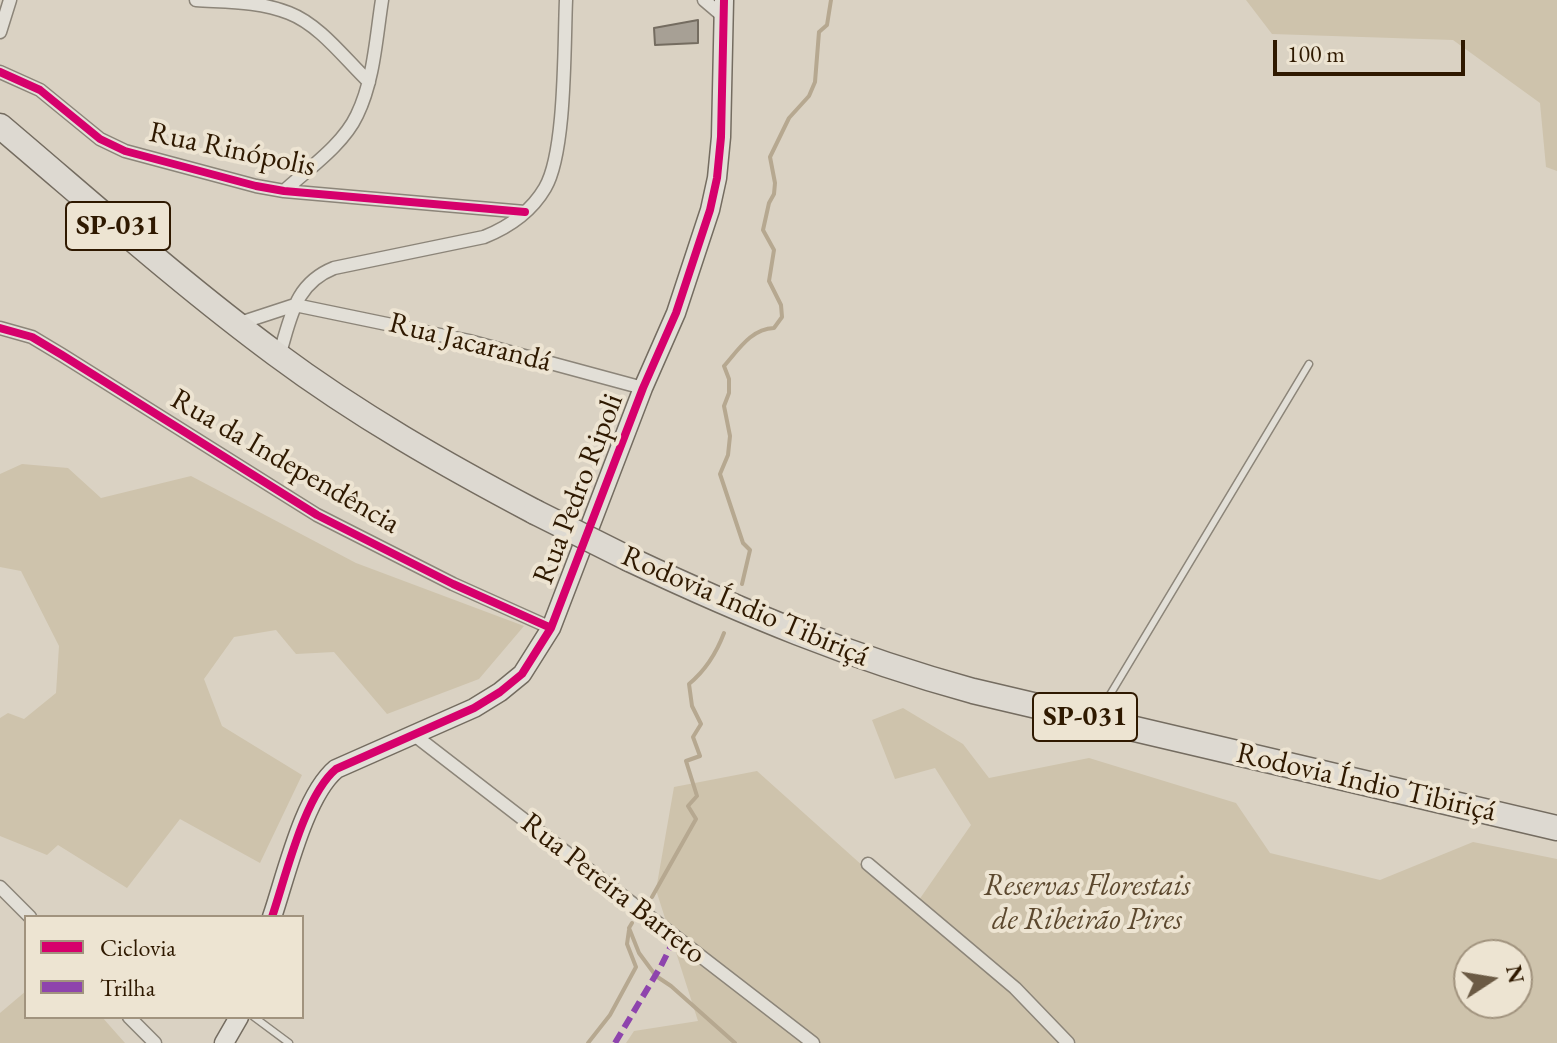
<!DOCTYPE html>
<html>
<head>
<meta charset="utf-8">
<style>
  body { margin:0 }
  #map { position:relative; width:1557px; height:1043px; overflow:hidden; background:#dad2c3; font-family:"EB Garamond",serif }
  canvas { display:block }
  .legend { position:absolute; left:24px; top:915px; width:280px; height:104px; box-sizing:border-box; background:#ede4d2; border:2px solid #a1937e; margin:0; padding:10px 14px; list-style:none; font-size:24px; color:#2f1900 }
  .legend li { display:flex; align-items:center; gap:16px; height:40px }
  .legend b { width:40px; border:2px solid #a1937e }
  .north { position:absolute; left:1453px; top:939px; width:80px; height:80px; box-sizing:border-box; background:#ede4d2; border:2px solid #a1937e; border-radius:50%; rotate:78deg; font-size:22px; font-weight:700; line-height:32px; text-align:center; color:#2f1900 }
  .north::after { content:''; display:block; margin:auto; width:28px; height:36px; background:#6b5a44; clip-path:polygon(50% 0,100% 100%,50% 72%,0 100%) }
  .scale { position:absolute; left:1273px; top:40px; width:192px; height:36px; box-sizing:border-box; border:4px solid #2f1900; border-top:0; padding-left:10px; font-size:24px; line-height:28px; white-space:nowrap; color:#2f1900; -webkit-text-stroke:6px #ede4d2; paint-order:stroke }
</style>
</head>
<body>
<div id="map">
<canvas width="1557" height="1043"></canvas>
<ul class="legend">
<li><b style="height:10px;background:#d6006c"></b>Ciclovia</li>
<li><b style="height:10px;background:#8e44ad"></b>Trilha</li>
</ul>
<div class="north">N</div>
<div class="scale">100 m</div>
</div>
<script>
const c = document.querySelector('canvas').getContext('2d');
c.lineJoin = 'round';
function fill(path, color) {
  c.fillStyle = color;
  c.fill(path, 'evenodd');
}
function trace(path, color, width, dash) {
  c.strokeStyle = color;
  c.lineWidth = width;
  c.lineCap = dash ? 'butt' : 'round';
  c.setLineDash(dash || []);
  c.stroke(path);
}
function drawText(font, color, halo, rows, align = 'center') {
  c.font = font + ' "EB Garamond",serif';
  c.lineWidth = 8;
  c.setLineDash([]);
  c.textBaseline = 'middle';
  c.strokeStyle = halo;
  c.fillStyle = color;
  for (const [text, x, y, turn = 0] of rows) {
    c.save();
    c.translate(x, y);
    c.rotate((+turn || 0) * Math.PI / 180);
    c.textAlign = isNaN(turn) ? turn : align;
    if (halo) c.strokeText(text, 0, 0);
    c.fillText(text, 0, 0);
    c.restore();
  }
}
fill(new Path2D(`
  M1246,0H1557V171L1546,167L1540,103L1453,40L1272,34Z
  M22,464L68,468L101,498L191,476L356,563L524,626L479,679L387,714L334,652L296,654L276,630L234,637L204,679L222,726L302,775L260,863L180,819L127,888L58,845L47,855L0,836V718L8,713L24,719L56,693L59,646L21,571L0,567V474Z
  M903,708L963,744L989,778L1089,758L1236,803L1270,853L1380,880L1473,842L1557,859V1043H626L634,1031L698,1021L656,890L674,787L757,771L912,910L971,825L935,768L895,779L872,720ZM1469,955H1517V1003H1469Z
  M26,991V1017H102L125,1043H0V1013Z`), '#cec3ac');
trace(new Path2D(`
  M742,584L750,550L743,543L720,474L728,455L730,436L724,406L729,393V379L724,366C739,349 751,329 774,328L782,317L781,305L769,281L774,250L763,230L769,203L774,194L775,183L770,157L789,118L809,96L815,82L819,32L827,25L831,0
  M652,897L696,819L688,806L697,796L686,761L700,756L693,737L701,724L692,706L689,684C706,670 716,654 724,633
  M632,923L629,928L639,953L656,976L671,986L735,1043
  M588,1043L610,1015L636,967L627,944L629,930`), '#b6a890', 4);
const building = new Path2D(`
  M698,20V43L655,45L654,28Z`);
fill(building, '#a7a095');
trace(building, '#746c60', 2);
const lane = new Path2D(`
  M1099,713L1309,364
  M254,1017L289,1043`);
const street = new Path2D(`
  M196,0C227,2 259,1 289,13C320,25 345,59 369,82
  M704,0L724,17
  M0,32L10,0
  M0,72L40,90L100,139L125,151L256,186L284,191L525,212
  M284,191C308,169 343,145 357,115C374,80 376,38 382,0
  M237,324L295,305L469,341L643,388
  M0,328L32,337L62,355L317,515L453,584L551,628
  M279,356C291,318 294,284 334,268L484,237C509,227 531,212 545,188C566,153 564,45 566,0
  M413,734L813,1043
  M868,864L1015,988L1068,1043
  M0,887L30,917
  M129,1017L155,1043`);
const secondary = new Path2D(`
  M272,917C286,876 304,796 336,769L474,708L500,692L522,674L551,628L643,388L676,313L710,210L717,178L721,137L724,0
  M224,1043L239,1017`);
const highway = new Path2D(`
  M0,126C91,203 180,283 276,354C358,415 446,465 535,512
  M629,559C744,613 849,657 973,691L1557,828`);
trace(lane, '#8c8579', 9);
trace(street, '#8c8579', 15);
trace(secondary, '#746c60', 21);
trace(highway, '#746c60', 27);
trace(lane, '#e2dfd7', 6);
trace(street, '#e2dfd7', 12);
trace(secondary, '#e2dfd7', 18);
trace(highway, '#ddd9d1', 24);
const highwayBridge = new Path2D(`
  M535,512L629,559`);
trace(highwayBridge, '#746c60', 27, []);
trace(highwayBridge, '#ddd9d1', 24);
trace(new Path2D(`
  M615,1043L661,966L675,938`), '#8e44ad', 6, [12, 6]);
trace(new Path2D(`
  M0,72L40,90L100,139L125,151L256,186L284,191L525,212
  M0,328L32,337L62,355L317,515L453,584L551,628
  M272,917C286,876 304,796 336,769L474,708L500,692L522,674L551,628L643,388L676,313L710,210L717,178L721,137L724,0`), '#d6006c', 8);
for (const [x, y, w] of [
  [118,226,104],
  [1085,717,104]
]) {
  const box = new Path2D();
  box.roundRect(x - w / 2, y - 24, w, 48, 6);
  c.fillStyle = '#ede4d2';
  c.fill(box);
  trace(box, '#2f1900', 2);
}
drawText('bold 28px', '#2f1900', null, [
  ["SP-031",118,226],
  ["SP-031",1085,717]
]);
drawText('30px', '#2f1900', '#ede4d2', [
  ["Rua Rinópolis",232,150,12],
  ["Rua Jacarandá",470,343,14],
  ["Rua da Independência",285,462,30],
  ["Rua Pedro Ripoli",579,489,-69],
  ["Rodovia Índio Tibiriçá",745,607,23],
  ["Rodovia Índio Tibiriçá",1366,783,13],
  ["Rua Pereira Barreto",613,889,38]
]);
drawText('italic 30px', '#5c482e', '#ede4d2', [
  ["Reservas Florestais",1087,887],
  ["de Ribeirão Pires",1087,921]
]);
</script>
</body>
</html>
